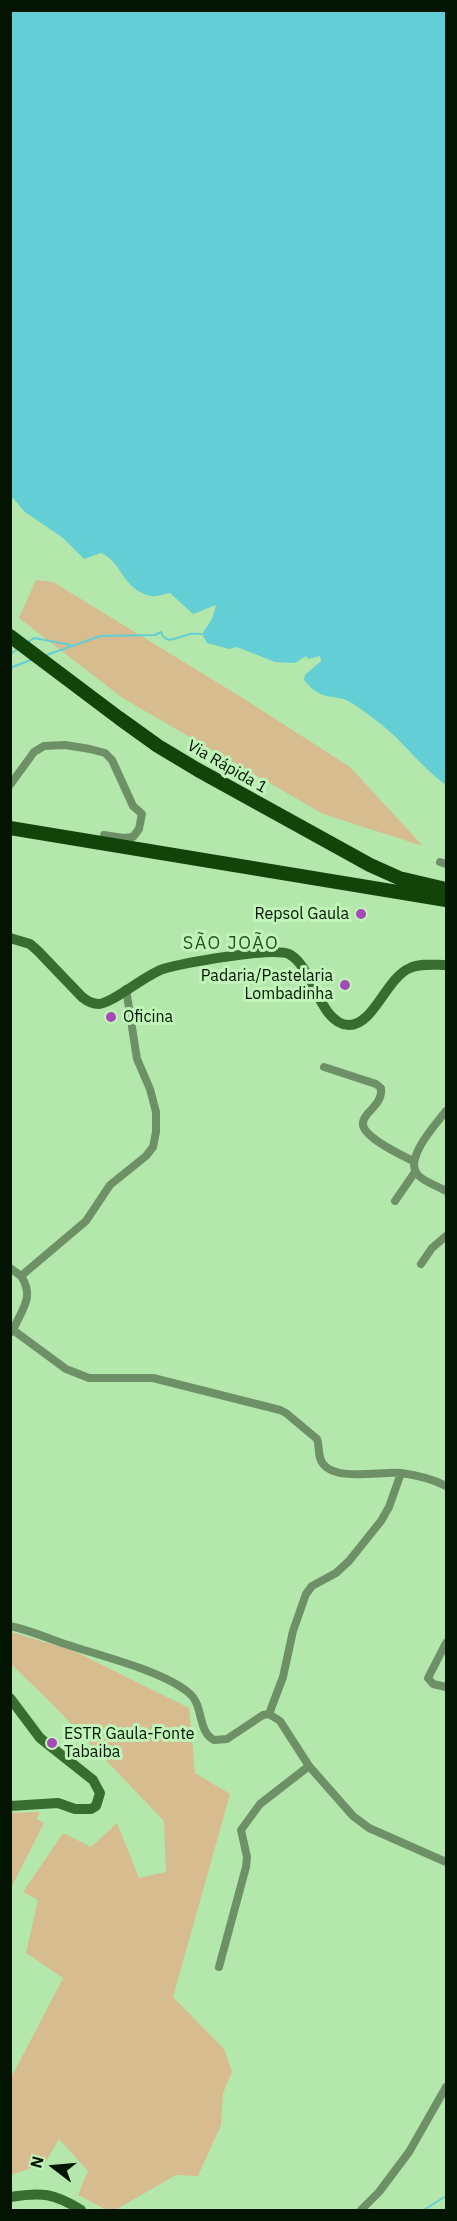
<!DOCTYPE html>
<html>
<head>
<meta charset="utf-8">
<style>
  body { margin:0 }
  #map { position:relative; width:457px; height:2221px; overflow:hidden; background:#b4e7ac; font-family:"IBM Plex Sans",sans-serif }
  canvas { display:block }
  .frame { position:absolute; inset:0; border:12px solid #031402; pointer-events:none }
  .north { position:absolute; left:24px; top:2137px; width:60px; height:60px; -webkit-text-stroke:4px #c1f4b9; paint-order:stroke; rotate:286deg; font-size:16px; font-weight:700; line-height:24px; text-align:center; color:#031402 }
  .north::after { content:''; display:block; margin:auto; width:21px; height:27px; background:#031402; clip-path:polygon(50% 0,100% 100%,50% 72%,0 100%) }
</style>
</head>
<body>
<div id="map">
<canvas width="457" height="2221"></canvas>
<div class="frame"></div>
<div class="north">N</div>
</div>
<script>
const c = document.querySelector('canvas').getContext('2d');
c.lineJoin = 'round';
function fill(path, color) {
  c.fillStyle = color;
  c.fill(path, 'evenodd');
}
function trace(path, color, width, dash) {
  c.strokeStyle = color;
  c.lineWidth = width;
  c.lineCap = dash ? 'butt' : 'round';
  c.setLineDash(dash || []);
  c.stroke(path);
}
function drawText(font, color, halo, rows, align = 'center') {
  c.font = font + ' "IBM Plex Sans",sans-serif';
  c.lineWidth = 6;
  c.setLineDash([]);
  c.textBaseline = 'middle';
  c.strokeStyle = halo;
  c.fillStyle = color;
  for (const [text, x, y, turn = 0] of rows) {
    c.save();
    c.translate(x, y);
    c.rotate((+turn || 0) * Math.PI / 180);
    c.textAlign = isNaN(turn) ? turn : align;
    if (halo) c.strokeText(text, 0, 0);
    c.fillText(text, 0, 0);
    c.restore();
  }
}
fill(new Path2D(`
  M36,580L53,582L241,697L350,767L423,846L323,814L124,699L19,618Z
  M11,1632L74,1651L189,1708L195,1773L230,1794L173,1997L224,2049L232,2072L223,2093L221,2125L198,2176L176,2175L115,2210H107L78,2195L88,2171L59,2139L45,2163L11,2175L10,2080L63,1978L26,1953L38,1900L23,1892L63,1833L91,1847L117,1823L139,1878L166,1872L164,1821L54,1706L11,1664Z
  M40,1812L37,1819L44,1823L11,1888V1813Z`), '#d6bc8e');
fill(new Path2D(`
  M10,11H446V785C425,770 409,749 389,731C378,721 365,712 352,703C335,692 323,704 304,680L305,675L321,661L320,656L308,659L306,656L295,663L275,662L237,647L229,649L207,643L202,634L212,619L216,605L193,614L170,593C164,594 156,597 151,596C121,589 123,562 101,553L84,559L63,538L25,512L11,496Z`), '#64ced5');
trace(new Path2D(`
  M28,642L34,638L71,645
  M10,654L18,649
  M44,656L100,636L155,635L161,632C166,646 177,637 187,635C192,633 197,634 202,634
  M10,668L33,659
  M424,2210L446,2196`), '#64ced5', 2);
trace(new Path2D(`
  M10,785L34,752L44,746L65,745L90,749L105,753L112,760L133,806L142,814L139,829L133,837L123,838L104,835
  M440,862L446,864
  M324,1067L376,1084L381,1088C382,1097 378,1102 372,1109C368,1113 362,1119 363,1125C365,1138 401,1155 413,1161
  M446,1111C436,1124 403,1159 418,1175C424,1182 438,1186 446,1191
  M395,1201L415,1172
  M421,1264L432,1248L446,1236
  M10,1268L21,1276
  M13,1330C22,1309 35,1297 21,1276L86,1221L110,1185L146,1156L153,1147L156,1132V1112L150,1089L137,1059L126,989
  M10,1333L13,1330L66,1369L89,1378H153L280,1410L286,1413L317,1439C320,1447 317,1458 324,1465C337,1481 382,1471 401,1473C416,1475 433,1479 446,1486
  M10,1626C30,1630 49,1639 68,1645C101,1656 163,1671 189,1693C204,1705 197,1731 214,1740L227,1739L263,1715L269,1714L280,1721L309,1766L353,1816L369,1828L446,1862
  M446,1643L428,1678L433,1684L446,1687
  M269,1714L283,1677L293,1631L306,1594L312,1586L336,1573L349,1561L381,1521L389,1507L401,1473
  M219,1967L246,1867L247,1857L241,1830L260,1804L309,1766
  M361,2210L379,2192L409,2152L446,2087`), '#6d9067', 8);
trace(new Path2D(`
  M10,938L30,944L38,951L82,997C87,1001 92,1004 99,1004C113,1003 145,975 163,969C183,963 272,947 289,954C314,967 319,1024 349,1025C374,1025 386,978 410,968C421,963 435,965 446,965
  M10,1698L40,1738L93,1780L100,1793L96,1806L91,1809H75L58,1803L10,1806
  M10,2197C42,2192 54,2193 81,2210`), '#386d30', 10);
trace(new Path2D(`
  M10,636L119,718L158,746L198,770L370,865L399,878L446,889
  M10,828L446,900`), '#12440a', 14);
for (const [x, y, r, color] of [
  [361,914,6,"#a54bb6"],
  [345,985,6,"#a54bb6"],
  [111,1017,6,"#a54bb6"],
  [52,1743,6,"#a54bb6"]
]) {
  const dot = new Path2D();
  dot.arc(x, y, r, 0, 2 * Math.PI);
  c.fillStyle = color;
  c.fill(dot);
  trace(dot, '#c1f4b9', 2);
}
drawText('16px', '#031402', '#c1f4b9', [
  ["Via Rápida 1",227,767,30]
]);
drawText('16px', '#031402', '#c1f4b9', [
  ["Repsol Gaula",349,914],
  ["Padaria/Pastelaria",333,976],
  ["Lombadinha",333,994],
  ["Oficina",123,1017,"left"],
  ["ESTR Gaula-Fonte",64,1734,"left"],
  ["Tabaiba",64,1752,"left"]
], 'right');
c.letterSpacing = '1.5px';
drawText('18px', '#275320', '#c1f4b9', [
  ["SÃO JOÃO",231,944]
]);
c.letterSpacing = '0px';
</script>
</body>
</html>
